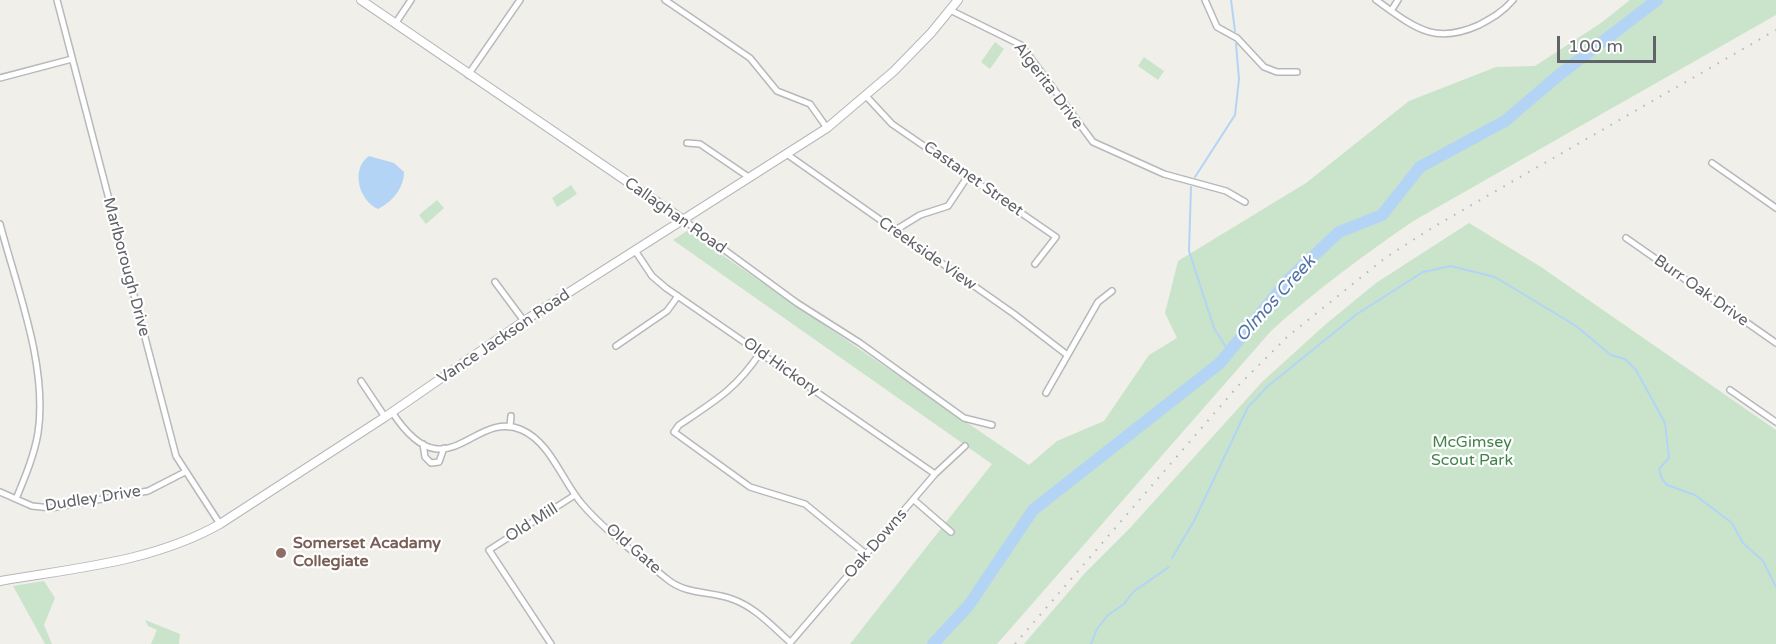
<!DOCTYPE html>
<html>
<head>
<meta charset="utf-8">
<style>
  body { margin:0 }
  #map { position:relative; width:1776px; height:644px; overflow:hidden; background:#f0efe9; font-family:"Varela Round",sans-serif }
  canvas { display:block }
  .scale { position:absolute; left:1557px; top:36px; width:99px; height:27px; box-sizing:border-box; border:3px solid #606367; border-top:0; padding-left:8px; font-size:18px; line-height:21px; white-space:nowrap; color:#606367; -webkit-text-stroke:4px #fff; paint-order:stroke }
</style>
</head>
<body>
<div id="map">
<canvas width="1776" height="644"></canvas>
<div class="scale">100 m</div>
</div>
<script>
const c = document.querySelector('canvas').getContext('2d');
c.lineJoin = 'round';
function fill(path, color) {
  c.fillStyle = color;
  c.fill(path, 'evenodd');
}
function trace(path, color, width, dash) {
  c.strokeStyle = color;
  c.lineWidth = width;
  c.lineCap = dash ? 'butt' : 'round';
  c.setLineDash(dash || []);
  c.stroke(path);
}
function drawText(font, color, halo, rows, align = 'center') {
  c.font = font + ' "Varela Round",sans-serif';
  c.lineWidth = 4.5;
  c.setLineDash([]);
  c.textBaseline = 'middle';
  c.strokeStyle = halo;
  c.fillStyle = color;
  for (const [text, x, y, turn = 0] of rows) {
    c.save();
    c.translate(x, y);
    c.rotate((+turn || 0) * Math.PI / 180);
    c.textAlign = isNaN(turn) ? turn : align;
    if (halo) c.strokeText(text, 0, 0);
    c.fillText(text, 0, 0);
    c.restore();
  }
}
fill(new Path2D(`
  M1630,0H1776V15L1415,220C1365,254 1316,290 1271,331L997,644H850L992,464L673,240L687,231L1029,465L1057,441L1104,421L1149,355L1177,338L1165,313L1178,261L1306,183L1409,101L1496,67L1535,66L1601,23Z
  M995,42L1004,49L990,69L981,62Z
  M1144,57L1164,71L1158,80L1138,66Z
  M571,185L577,194L557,207L552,198Z
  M437,200L444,208L426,224L419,215Z
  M1469,223L1541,267L1776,430V644H1024L1084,574L1130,528L1262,382L1326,324L1376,283Z
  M44,581L55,598L44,625L52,644H45L13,586Z
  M145,620L180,634L179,644H151L157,630L148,626Z`), '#c9e4cb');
fill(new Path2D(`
  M369,156L394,163L404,172C404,188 392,202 378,209C359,201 350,169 369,156Z`), '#b4d4f5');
trace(new Path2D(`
  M1231,0L1235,31
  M1195,177L1235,115L1239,79L1236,44
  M1191,187L1189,251L1214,328L1229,352
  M1172,558L1194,521L1248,407L1268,386L1357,314L1423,272L1451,266L1495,277L1576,326L1611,355L1625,359L1636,370L1665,423L1669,458L1659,469L1662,479L1667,485L1695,495L1732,523L1743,543L1763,561L1776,587
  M1091,644L1097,629L1108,615L1124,604L1133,592L1169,567`), '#b4d4f5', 2);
trace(new Path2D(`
  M933,644L969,605L1033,510L1220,363L1289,279L1339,232L1382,215L1420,167L1505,121L1559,75L1657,0`), '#b4d4f5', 12);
const minor = new Path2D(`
  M57,0L176,456L220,524
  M665,0L750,58L777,91L810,104L827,128
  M1205,0L1217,27L1237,38L1264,67L1277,72H1297
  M1376,0C1413,26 1433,46 1479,25C1492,18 1503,12 1513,0
  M950,10L1021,45L1093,142L1164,174L1226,191L1245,202
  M1391,11L1398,0
  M395,24L411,0
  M468,75L520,0
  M0,78L72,59
  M866,96L892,124L1056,237L1035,264
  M687,143L700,144L750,178
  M788,155L1014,314L1066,354
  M1712,163L1776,208
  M685,221L797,303L860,343L964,418L992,425
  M0,224C17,289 48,366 38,433C34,456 25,477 16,499
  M894,231L920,215L948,206L968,176
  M1626,238L1776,343
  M636,252L652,276L666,288L935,474
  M495,282L524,321
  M616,346L667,311L678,296
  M760,353C736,389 715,401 679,425L674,432L750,487L805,504L866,554
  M361,381L385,417
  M1730,390L1776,422
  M1046,393L1098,302L1112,291
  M392,412C447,496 473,408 522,430C551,443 562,481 582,504C603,529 641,558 667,579C686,595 711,591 732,599C755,607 772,626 790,642
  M510,426L511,416
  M423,444L425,457L431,463L439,462L444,448
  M0,492L32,506L51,508L148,491L185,472
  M914,500L951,532
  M790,643L935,474L965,446
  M551,644L489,550L575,495`);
const secondary = new Path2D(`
  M361,0L685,221
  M0,581C75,568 153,562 220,524L385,417L524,321L827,128L894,71L931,33L958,0`);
trace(minor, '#b6b8bb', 8);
trace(secondary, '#b5b7bb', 10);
trace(minor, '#fff', 5);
trace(secondary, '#fff', 8);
trace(new Path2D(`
  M1015,644L1237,387L1287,337L1385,258L1435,226L1776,30`), '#b6b7b7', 2, [1.5, 8]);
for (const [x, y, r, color] of [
  [281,553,6,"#8d6e63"]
]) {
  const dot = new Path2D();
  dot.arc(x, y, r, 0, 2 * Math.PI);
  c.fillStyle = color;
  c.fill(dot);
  trace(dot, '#fff', 2);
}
drawText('16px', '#606367', '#fff', [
  ["Algerita Drive",1048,86,53],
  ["Castanet Street",973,179,35],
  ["Callaghan Road",675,216,35],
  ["Creekside View",927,254,35],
  ["Marlborough Drive",126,267,75],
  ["Burr Oak Drive",1701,291,35],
  ["Vance Jackson Road",504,337,-34],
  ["Old Hickory",781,367,35],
  ["Dudley Drive",93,499,-9],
  ["Old Mill",532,523,-32],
  ["Oak Downs",876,544,-49],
  ["Old Gate",633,549,41]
]);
drawText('16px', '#42834a', '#fff', [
  ["McGimsey",1472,443],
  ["Scout Park",1472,461]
]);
drawText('bold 16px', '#785e54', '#fff', [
  ["Somerset Acadamy",293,544],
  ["Collegiate",293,562]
], 'left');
drawText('italic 18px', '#5274a6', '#fff', [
  ["Olmos Creek",1276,299,-48]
]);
</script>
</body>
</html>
